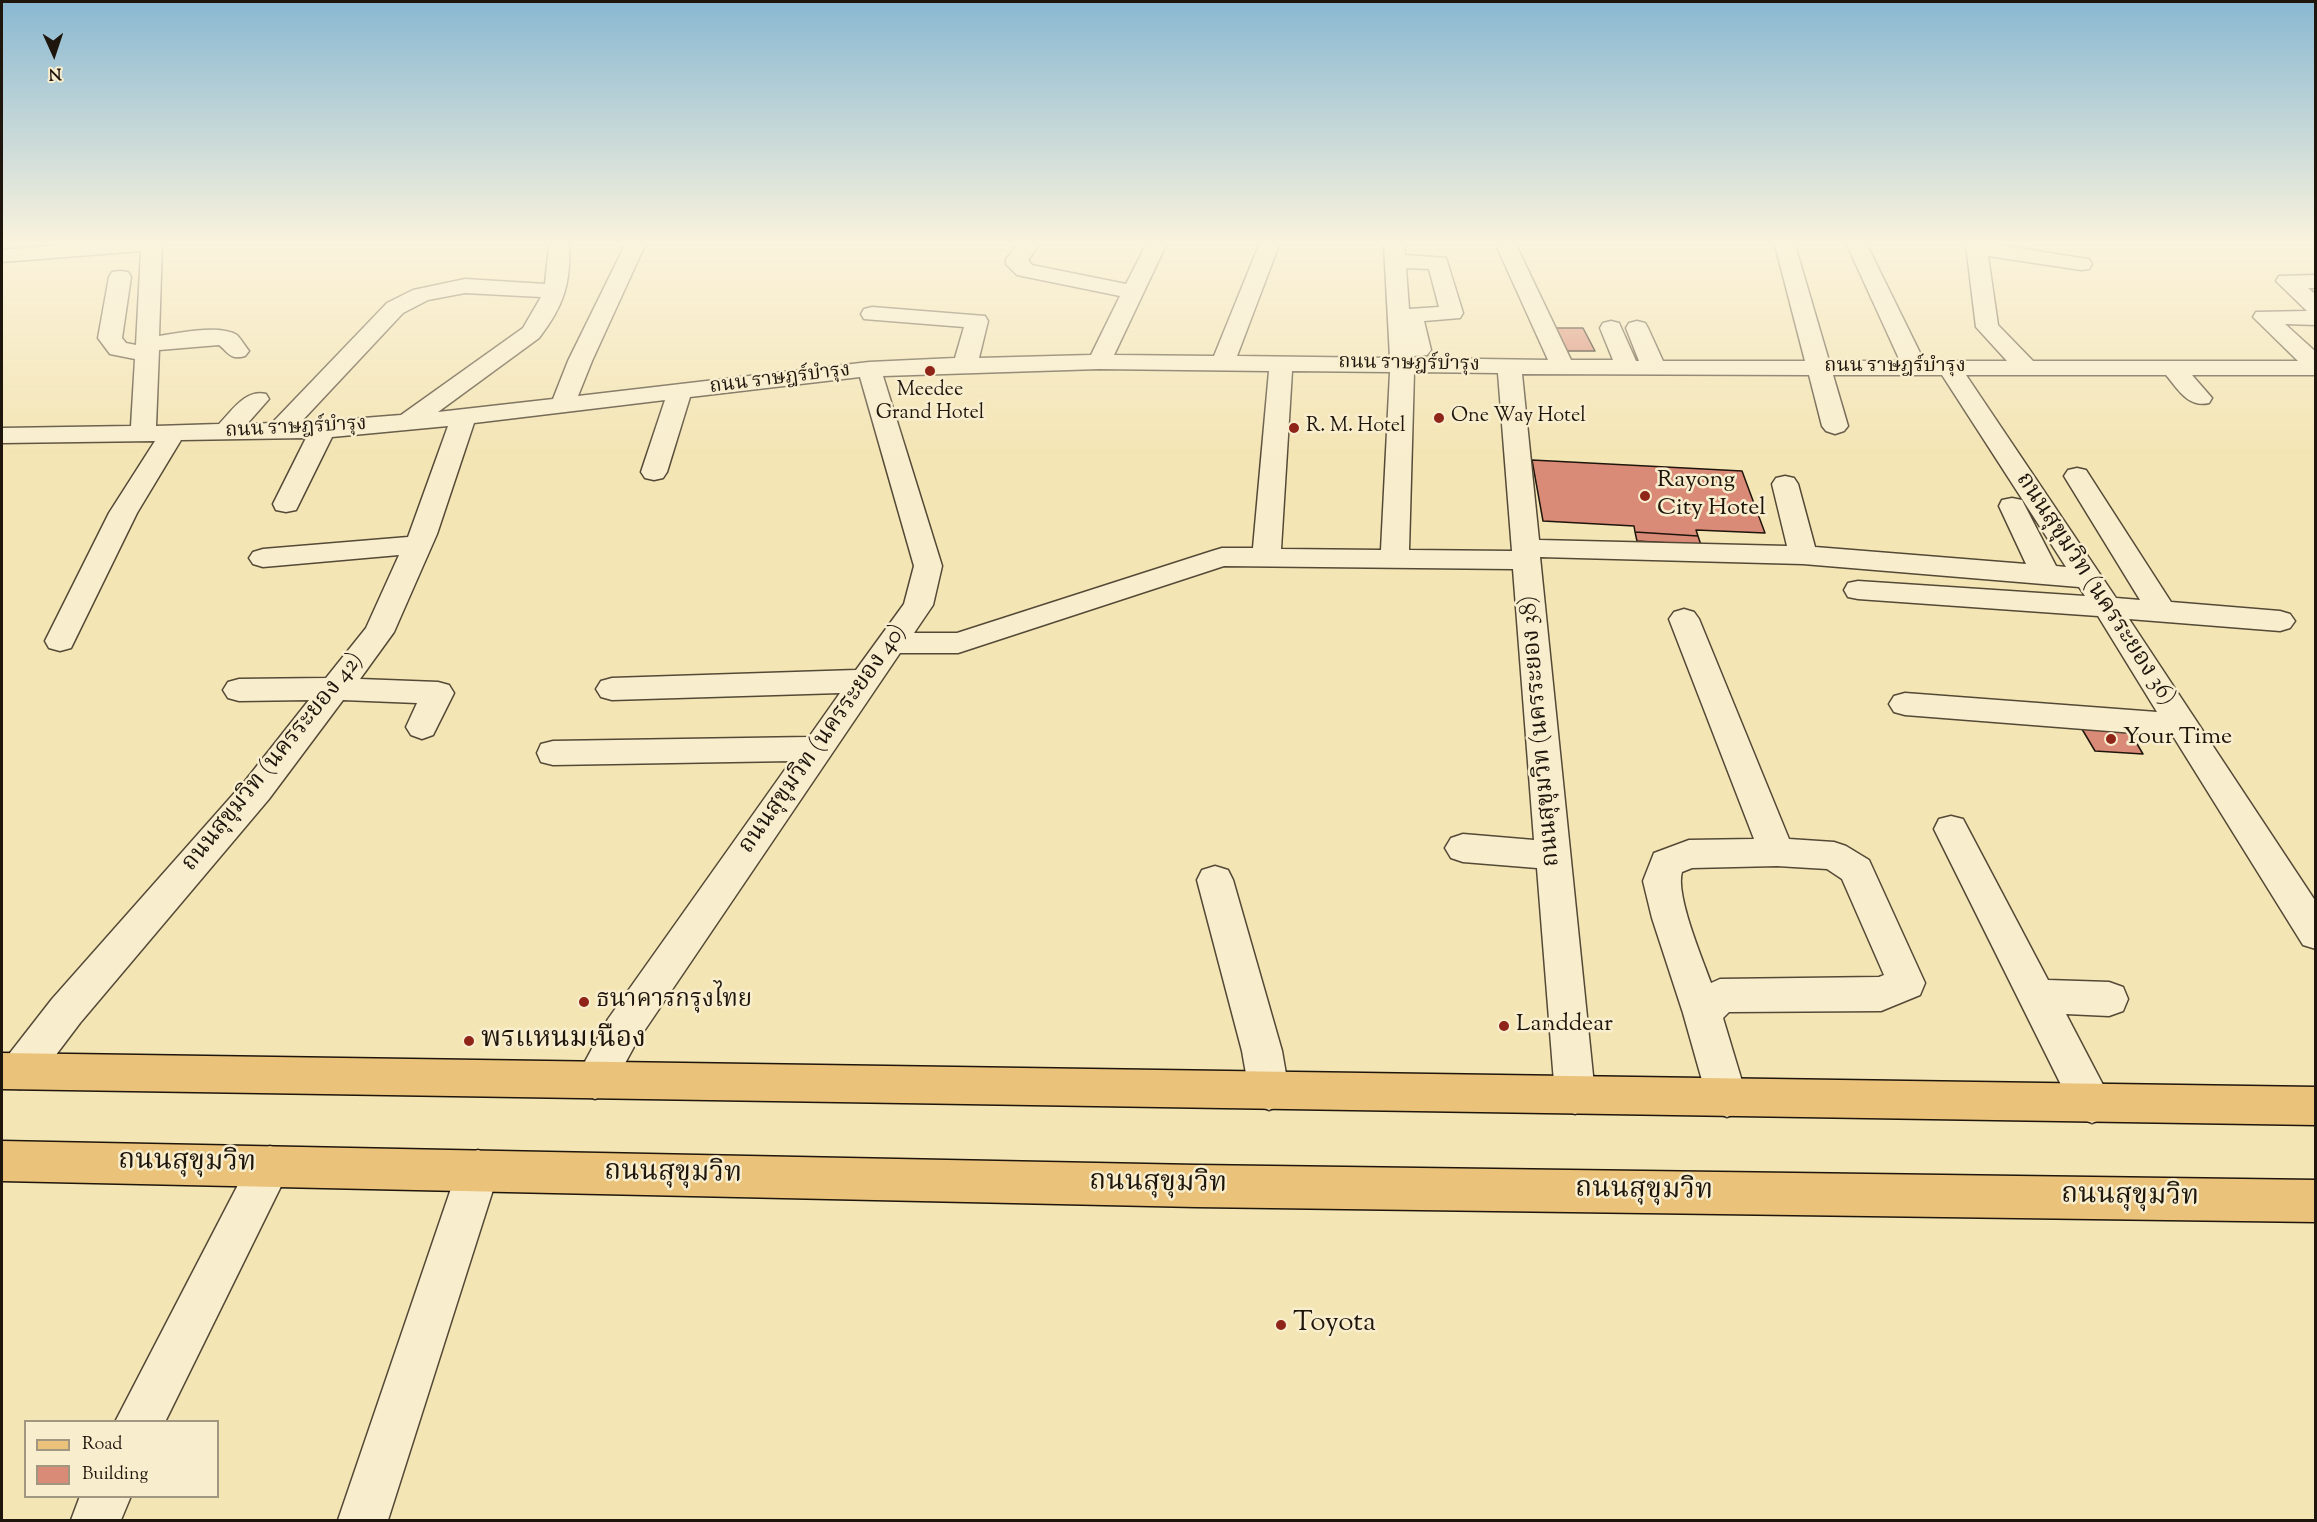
<!DOCTYPE html>
<html>
<head>
<meta charset="utf-8">
<style>
  body { margin:0 }
  #map { position:relative; width:2317px; height:1522px; overflow:hidden; background:#f4e5b4; font-family:"Sorts Mill Goudy",serif }
  canvas { display:block }
  .frame { position:absolute; inset:0; border:3px solid #1e150c; pointer-events:none }
  .legend { position:absolute; left:24px; top:1420px; width:195px; height:78px; box-sizing:border-box; background:#f8eece; border:2px solid #a19780; margin:0; padding:8px 10px; list-style:none; font-size:18px; color:#1e150c }
  .legend li { display:flex; align-items:center; gap:12px; height:30px }
  .legend b { width:30px; border:2px solid #a19780 }
  .north { position:absolute; left:24px; top:24px; width:60px; height:60px; -webkit-text-stroke:4px #f8eece; paint-order:stroke; rotate:177deg; font-size:16px; font-weight:700; line-height:24px; text-align:center; color:#1e150c }
  .north::after { content:''; display:block; margin:auto; width:21px; height:27px; background:#1e150c; clip-path:polygon(50% 0,100% 100%,50% 72%,0 100%) }
</style>
</head>
<body>
<div id="map">
<canvas width="2317" height="1522"></canvas>
<div class="frame"></div>
<ul class="legend">
<li><b style="height:8px;background:#eac27a"></b>Road</li>
<li><b style="height:16px;background:#d98b77"></b>Building</li>
</ul>
<div class="north">N</div>
</div>
<script>
const c = document.querySelector('canvas').getContext('2d');
c.lineJoin = 'round';
function fill(path, color) {
  c.fillStyle = color;
  c.fill(path, 'evenodd');
}
function trace(path, color, width, dash) {
  c.strokeStyle = color;
  c.lineWidth = width;
  c.lineCap = dash ? 'butt' : 'round';
  c.setLineDash(dash || []);
  c.stroke(path);
}
function drawText(font, color, halo, rows, align = 'center') {
  c.font = font + ' "Sorts Mill Goudy","Noto Serif Thai",serif';
  c.lineWidth = 5;
  c.setLineDash([]);
  c.textBaseline = 'middle';
  c.strokeStyle = halo;
  c.fillStyle = color;
  for (const [text, x, y, turn = 0] of rows) {
    c.save();
    c.translate(x, y);
    c.rotate((+turn || 0) * Math.PI / 180);
    c.textAlign = isNaN(turn) ? turn : align;
    if (halo) c.strokeText(text, 0, 0);
    c.fillText(text, 0, 0);
    c.restore();
  }
}
const building = new Path2D(`
  M1555,328H1583L1595,351H1565Z
  M1532,460L1742,471L1765,533L1696,530L1698,536L1635,532L1634,526L1543,521Z
  M1635,532L1698,536L1701,545L1637,541Z
  M2079,724L2127,727L2143,754L2095,751Z`);
fill(building, '#d98b77');
trace(building, '#1e150c', 1.5);
const minor = new Path2D(`
  M61,245H162L159,336C178,333 220,324 237,335C241,339 245,346 249,351L245,356C230,360 229,353 219,345L159,350L156,426L219,424C232,411 245,389 266,394L269,399L247,424L272,423L387,303L413,290L465,279L545,284L549,245H569C571,284 563,307 539,338L438,412L553,399L568,361L625,245H645L592,361L578,396L869,362L955,358L964,327L864,319L861,314L864,309L872,307L985,316L988,321L979,358L1091,355L1120,296L1017,275L1006,264V259L1018,245H1039L1028,260L1032,265L1126,284L1146,245H1166L1114,355L1214,356L1259,245H1279L1237,356L1390,358L1384,245H1404L1405,255L1446,258L1463,313L1460,318L1424,321L1431,350L1427,355L1413,356V358L1548,360L1496,245H1516L1571,360H1613L1600,328L1603,323L1611,321L1619,323L1636,361H1639L1626,328L1629,323L1637,321L1645,323L1648,328L1663,361H1805L1775,245H1795L1829,361H1900L1847,245H1867L1924,361H2007L1976,327L1966,245H1999L2081,258L2089,259L2092,264L2089,269L2081,270L1988,256L1998,325L2033,361H2298L2253,317L2256,312L2307,311L2276,281L2279,276L2316,275V288H2308L2316,295V325L2285,324L2316,352V375H2192L2212,398L2209,403C2188,408 2178,389 2166,375H1966L2116,598L2140,600L2064,476L2068,470L2077,468L2086,470L2171,602L2280,611L2290,614L2295,621L2290,628L2280,631L2129,619L2316,902V949L2303,945L2173,736L1905,715L1894,712L1889,704L1894,696L1905,693L2157,712L2098,616L1858,599L1848,597L1844,590L1848,583L1858,581L2085,596L2079,587L1803,564L1540,557L1595,1095L1589,1108L1575,1114L1561,1108L1555,1095L1537,868L1463,862L1451,858L1445,848L1451,838L1463,834L1534,840L1513,569L1224,566L958,653H900L636,1043L609,1093L595,1099L581,1093L575,1080L608,1019L791,761L553,765L541,762L537,753L541,744L553,741L809,737L840,693L612,700L601,697L596,689L601,681L612,678L856,670L904,604L914,566L860,377L690,397L667,472L663,478L654,480L645,478L641,472L665,400L474,423L437,534L394,632L360,679L438,682L449,685L454,693L433,735L422,739L411,735L406,727L417,703L343,700L269,799L80,1023L34,1084L20,1089L6,1084C1,1074 1,1068 6,1058L52,999L245,781L309,700L239,701L228,698L223,690L228,682L239,679L326,678L366,628L399,555L263,567L253,564L249,558L253,552L263,549L408,537L448,426L332,437L299,504L296,510L286,512L276,510L273,504L306,438L181,440L137,513L71,648L60,651L49,648L45,641L109,513L155,441L2,443V428L131,426L135,359L110,354L98,338L109,277L112,272L120,271L128,272L131,277L122,338L126,343L136,345L141,251L2,262V250ZM1406,268L1429,269L1439,307L1409,309ZM465,293L541,297L523,328L401,415L300,423L403,313L428,300ZM1099,369L1269,371L1253,548H1222L1212,551L957,633H914L933,605L942,566L883,376ZM1292,371L1390,372L1381,550L1281,549ZM1414,372L1498,373L1512,551L1409,550ZM1522,374L1809,375L1822,426L1826,431L1835,434L1844,431L1848,426L1833,375H1942L2066,567L2056,566L2025,506L2022,500L2012,498L2002,500L1999,506L2026,564L1815,547L1798,484L1794,478L1785,476L1776,478L1772,484L1787,546L1539,540Z
  M1684,609L1694,612L1699,619L1789,839L1834,842L1846,846L1869,860L1925,983L1920,995L1881,1011L1729,1012L1723,1018L1747,1098L1741,1111L1727,1117L1713,1111L1707,1098L1683,1013L1652,918L1643,881L1654,853L1689,840L1754,839L1669,619L1674,612ZM1777,866L1827,869L1842,879L1884,975L1879,977L1720,979L1711,983C1702,958 1675,894 1682,872L1692,868Z
  M1951,816L1963,819L2048,980L2109,982L2123,987L2128,999L2123,1011L2109,1016L2066,1014L2113,1104L2107,1117L2092,1123L2077,1117L1934,829L1939,819Z
  M1215,866L1228,870L1233,880L1282,1051L1289,1091L1283,1104L1269,1110L1255,1104L1249,1091L1242,1051L1197,880L1202,870Z
  M270,1146L285,1152L291,1166L165,1422H115L255,1152Z
  M478,1150L493,1156L499,1171L388,1520H338L457,1171L463,1156Z
  M80,1496H131L121,1520H71Z`);
const major = new Path2D(`
  M2,1053L2316,1087V1125L2,1089Z
  M2,1141L1196,1165L2316,1180V1222L1196,1207L2,1181Z`);
trace(minor, '#544936', 3);
trace(major, '#1e150c', 3);
fill(minor, '#f8eece');
fill(major, '#eac27a');
const sky = c.createLinearGradient(0, 0, 0, 458);
sky.addColorStop(0, '#89b8d2');
sky.addColorStop(0.53, '#faf3dd');
sky.addColorStop(1, '#faf3dd00');
c.fillStyle = sky;
c.fillRect(0, 0, 2317, 458);
for (const [x, y, r, color] of [
  [930,371,6,"#8f2418"],
  [1439,418,6,"#8f2418"],
  [1294,428,6,"#8f2418"],
  [1645,496,6,"#8f2418"],
  [2111,739,6,"#8f2418"],
  [584,1002,6,"#8f2418"],
  [1504,1026,6,"#8f2418"],
  [469,1041,6,"#8f2418"],
  [1281,1325,6,"#8f2418"]
]) {
  const dot = new Path2D();
  dot.arc(x, y, r, 0, 2 * Math.PI);
  c.fillStyle = color;
  c.fill(dot);
  trace(dot, '#f8eece', 2);
}
drawText('20px', '#1e150c', '#f8eece', [
  ["ถนน ราษฎร์บำรุง",1409,365,1],
  ["ถนน ราษฎร์บำรุง",1895,368],
  ["ถนน ราษฎร์บำรุง",780,380,-7],
  ["ถนน ราษฎร์บำรุง",296,429,-3]
]);
drawText('20px', '#1e150c', '#f8eece', [
  ["Meedee",930,392,"center"],
  ["Grand Hotel",930,415,"center"],
  ["One Way Hotel",1451,418],
  ["R. M. Hotel",1306,428]
], 'left');
drawText('24px', '#1e150c', '#f8eece', [
  ["Rayong",1657,482],
  ["City Hotel",1657,510],
  ["Your Time",2123,739],
  ["ธนาคารกรุงไทย",596,1002],
  ["Landdear",1516,1026]
], 'left');
drawText('24px', '#1e150c', '#f8eece', [
  ["ถนนสุขุมวิท (นครระยอง 36)",2094,590,57],
  ["ถนนสุขุมวิท (นครระยอง 38)",1542,731,-95],
  ["ถนนสุขุมวิท (นครระยอง 40)",824,740,-55],
  ["ถนนสุขุมวิท (นครระยอง 42)",274,763,-51]
]);
drawText('28px', '#1e150c', '#f8eece', [
  ["พรแหนมเนือง",481,1041],
  ["Toyota",1293,1325]
], 'left');
drawText('28px', '#1e150c', '#f8eece', [
  ["ถนนสุขุมวิท",187,1164,1],
  ["ถนนสุขุมวิท",673,1175,1],
  ["ถนนสุขุมวิท",1158,1185,1],
  ["ถนนสุขุมวิท",1644,1192,1],
  ["ถนนสุขุมวิท",2130,1198,1]
]);
</script>
</body>
</html>
